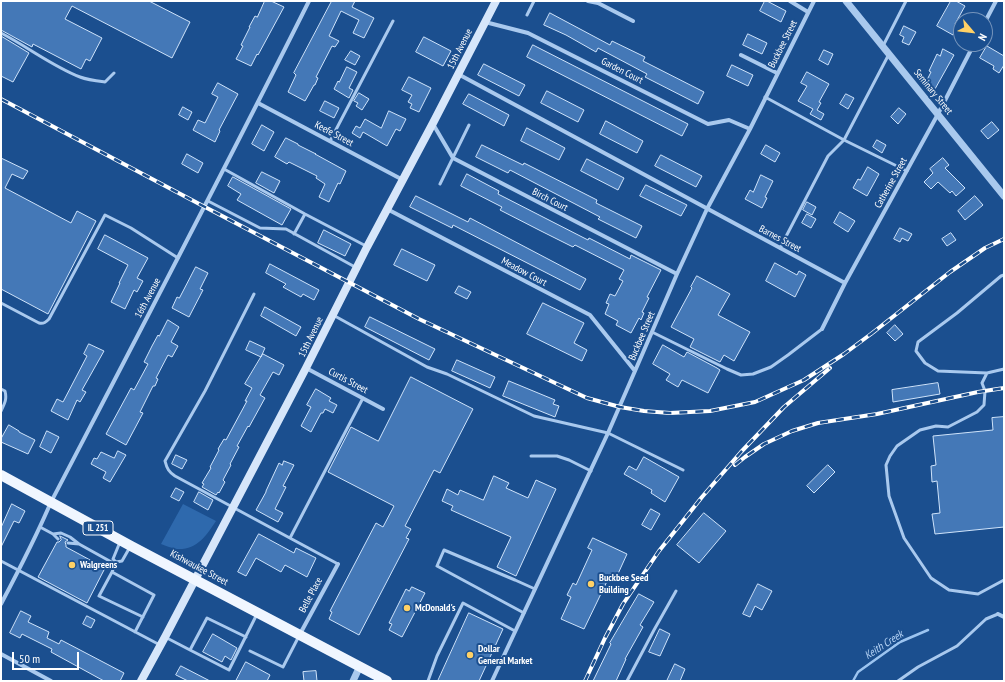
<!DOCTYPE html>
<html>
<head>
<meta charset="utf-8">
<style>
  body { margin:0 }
  #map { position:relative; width:1005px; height:682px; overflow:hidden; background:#1b4f8f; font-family:"PT Sans Narrow",sans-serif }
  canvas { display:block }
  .frame { position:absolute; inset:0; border:2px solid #fff; pointer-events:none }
  .north { position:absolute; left:953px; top:12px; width:40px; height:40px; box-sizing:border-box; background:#1b4f8f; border:1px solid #7695bc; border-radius:50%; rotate:118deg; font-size:11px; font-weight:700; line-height:16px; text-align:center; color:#fff }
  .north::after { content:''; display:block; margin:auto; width:14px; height:18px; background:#ffd166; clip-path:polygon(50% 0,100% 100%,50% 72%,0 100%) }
  .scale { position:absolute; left:12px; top:652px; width:67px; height:18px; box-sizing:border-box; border:2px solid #fff; border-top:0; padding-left:5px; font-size:12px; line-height:14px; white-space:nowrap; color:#fff; -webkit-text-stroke:3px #1b4f8f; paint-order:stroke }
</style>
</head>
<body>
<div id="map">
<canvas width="1005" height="682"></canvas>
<div class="frame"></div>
<div class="north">N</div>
<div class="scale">50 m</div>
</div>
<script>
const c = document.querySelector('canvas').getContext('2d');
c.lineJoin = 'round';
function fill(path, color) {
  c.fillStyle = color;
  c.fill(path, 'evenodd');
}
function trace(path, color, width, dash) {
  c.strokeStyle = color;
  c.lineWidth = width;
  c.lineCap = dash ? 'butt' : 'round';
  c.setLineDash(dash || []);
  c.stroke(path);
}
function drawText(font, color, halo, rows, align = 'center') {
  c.font = font + ' "PT Sans Narrow",sans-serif';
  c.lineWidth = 4;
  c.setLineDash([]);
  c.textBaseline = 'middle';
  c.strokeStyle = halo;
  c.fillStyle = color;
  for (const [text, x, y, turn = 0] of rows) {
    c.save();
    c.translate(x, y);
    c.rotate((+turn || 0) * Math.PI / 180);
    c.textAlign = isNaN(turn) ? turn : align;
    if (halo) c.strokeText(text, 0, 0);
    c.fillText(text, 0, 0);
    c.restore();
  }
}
fill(new Path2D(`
  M183,504L216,521C206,536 197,550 177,549C172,548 166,546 161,544Z`), '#2e69ad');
trace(new Path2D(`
  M853,681L858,672L900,642L928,630`), '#9cc4f0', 2.5);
const building = new Path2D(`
  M1,1H149L190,22L172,58L72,6L65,19L102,38L90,61L86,59L81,69L33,44L32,47L1,30Z
  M265,1H271L284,7L258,55L257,54L251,66L236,59L243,46L241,45L250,27H249L255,16L257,17Z
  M332,1H355L352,7L374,18L364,38L353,33L359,20L341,11L329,36L339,41L335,47L332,46L316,77L318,78L315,85H314L305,101L288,92L296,75L294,73Z
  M765,1H767L786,11L781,22L760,11Z
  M951,1H956L965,6L955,24L958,26L953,35L937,26Z
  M550,13L610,45L612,41L645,57L643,61L704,92L698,104L645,77L647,74L598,48L596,52L566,35L544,25Z
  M904,26L916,32L909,45L902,42L904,37L900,35Z
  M748,34L767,43L762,54L743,45Z
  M1,36L29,53L13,82L1,76Z
  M424,37L451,51L443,66L416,52Z
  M533,45L688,124L682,136L527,57Z
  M987,46L1004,56V65L999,73L993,69L994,66L980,58Z
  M943,49L954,55L935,89L927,80L931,72L929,71L937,54L940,56Z
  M824,50L833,54L828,65L819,60Z
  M351,51L360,56L355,65L345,60Z
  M484,64L525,85L519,96L478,75Z
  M732,65L753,75L748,86L727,76Z
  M347,67L357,72L349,88L353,90L349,98L334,89L338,81L339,82Z
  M807,72L829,84L819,102L821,103L817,110L824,114L821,120L810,114L813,109L798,101L807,86L801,83Z
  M409,77L431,88L419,112L410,108L412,104L408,102L412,95L402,90Z
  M218,83L238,94L219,130L220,131L215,142L193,130L198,120L205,123L218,97L212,94Z
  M547,91L584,110L578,122L541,103Z
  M359,93L369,99L362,110L356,106L358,103L354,101Z
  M469,94L509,115L504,126L463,104Z
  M846,94L854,98L848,109L840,104Z
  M325,101L339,108L334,118L320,111Z
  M183,107L192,112L188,120L179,115Z
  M899,108L906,114L898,124L891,117Z
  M389,111L406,119L400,131L396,129L387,146L363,132L360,138L352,133L356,126L360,128L365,119L381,128Z
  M606,121L643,141L637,153L600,134Z
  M992,122L999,130L988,139L981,131Z
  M262,125L274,132L264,151L252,144Z
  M527,128L565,148L559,160L521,141Z
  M286,138L298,144V145L316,154H315L346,171L340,184L338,183L329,202L319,197L325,184L316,178L317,176L289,162L287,164L275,157Z
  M877,140L886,145L882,153L873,147Z
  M482,145L523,165L524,163L597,200L596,203L642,226L636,238L598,219L600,217L510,170L508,173L476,157Z
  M766,145L780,153L775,162L761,154Z
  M187,154L203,163L198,173L182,164Z
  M661,155L702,176L696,187L655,166Z
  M1,158L28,171L23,179L12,174L5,188L71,223L77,211L96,221L48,314L1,289Z
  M943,158L949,165L945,168L965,188L956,196L952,191L950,193L938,182L931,189L924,182L933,173L930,169Z
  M587,159L624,178L618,190L581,171Z
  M868,167L879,174L867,196L853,188L858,179L860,180Z
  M262,172L280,181L274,193L256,183Z
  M467,174L499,191L498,194L588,240L589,238L630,259L631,255L661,270L647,297L649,298L642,312L644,313L641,320L639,318L631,333L616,325L618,321L605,314L609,304L606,303L610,294L615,296L623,281L619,279L624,270L575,245L573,247L541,231L500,210L502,207L461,186Z
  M761,175L773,181L765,197L767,198L762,208L745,199L750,190L753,192Z
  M233,177L291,209L282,225L237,200L241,194L228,186Z
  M646,185L687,205L681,216L640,196Z
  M416,196L468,222L470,218L586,279L580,290L453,225L452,228L410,207Z
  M975,196L983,205L965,220L958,211Z
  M807,202L816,207L812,215L803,210Z
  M840,212L855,221L848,232L834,223Z
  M807,214L816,219L811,228L802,223Z
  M900,228L912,234L908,241L902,238L900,242L894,239Z
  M324,230L351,244L345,256L318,243Z
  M951,233L956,240L947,246L942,239Z
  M105,235L148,258L137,278L143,281L137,292L134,290L125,309L111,302L120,283H119L128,265L98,249Z
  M402,249L435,265L427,281L394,265Z
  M775,263L797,275L799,271L806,275L795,297L766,281Z
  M270,264L319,290L314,300L303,294L301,297L283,287L286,284L266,273Z
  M196,267L208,273L200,289L203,290L189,317L172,308L177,297L179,298Z
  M697,276L730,294L718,315L750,332L734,361L724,355L720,362L690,347L694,339L671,327L692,288L691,287Z
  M459,286L471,292L467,299L455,293Z
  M543,303L584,323L574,343L587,350L582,361L527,334Z
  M265,307L301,327L296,336L261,316Z
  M370,317L435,349L429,360L365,327Z
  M168,320L179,327L171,342L178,346L172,357L168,355L156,378L158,379L155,386H153L140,412L143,413L126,445L106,434L131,388L134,390L148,364L144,362L152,346L158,335L159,336Z
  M895,325L903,334L895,341L887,333Z
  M250,341L265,348L261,357L246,350Z
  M89,344L104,351L82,390L86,392L80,402L77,400L68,420L51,411L57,399L63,402L87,356L84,354Z
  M663,345L684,357L687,352L717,368L720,370L708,393L682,380L678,387L666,380L670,374L653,364Z
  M263,354L284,365L279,375L273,372L260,395L265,398L249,427L248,426L237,446L239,447L230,464L231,465L223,480L225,482L219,493L218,492L216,495L202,487L204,484L202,483L211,468L210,467L219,450L218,449L224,439L226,440L247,401H245L252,388L245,384Z
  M457,360L495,377L490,388L452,371Z
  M411,377L473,409L440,473L434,470L405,526L411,529L406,538L409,539L359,635L329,619L332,612L330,611L376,523L383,527L394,506L328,472L351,427L378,441Z
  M509,381L555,400L553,404L559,406L555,417L503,396Z
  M938,383L940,394L893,402L892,390Z
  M316,389L331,398L329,401L337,405L333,413L325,409L323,413H321L311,432L301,426L311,407L307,405Z
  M1004,417V527L935,534L932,514L940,513L937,481L932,482L931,466L936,465L933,436L993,430L992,418Z
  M9,425L19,431V432L35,440L28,454L1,442V439Z
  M47,431L59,437L51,453L40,447Z
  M118,451L126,455L110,482L103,478L106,472L91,464L94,458L97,459L101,452L114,458Z
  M176,455L187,460L182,469L172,464Z
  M644,457L679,477L665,502L651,493L652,490L624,474L629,466L636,470Z
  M284,461L294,465L283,486L286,487L275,509L283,513L278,522L256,510L266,492V491L279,463L282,465Z
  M828,465L835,472L814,493L807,486Z
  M494,476L509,483L506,488L528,498L536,480L556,489L516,576L497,567L511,537L451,510L453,506L442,501L447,489L458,495L460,490L483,500Z
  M176,488L184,492L179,501L171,497Z
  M199,492L213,500L208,510L194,502Z
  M12,504L25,511L19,523L14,521L1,547V528Z
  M651,509L660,514L651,530L642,525Z
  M704,513L726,531L699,563L677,545Z
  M259,534L294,553L296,548L316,558L307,577L285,565L281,572L256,558L246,576L238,572Z
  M60,536L68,540L65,542L66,545V547L105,568L87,603L38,577L57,542H59L61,540Z
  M593,538L627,554L617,576L611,573L584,629L561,619L571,597L567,595L573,583L576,585L592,550L588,548Z
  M758,584L772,591L762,610L755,606L750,617L743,614Z
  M412,587L425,593L402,637L389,630L392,624L389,623L406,589L409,591Z
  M639,594L654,602L640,625L643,627L625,659H626L616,681H593L611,644L610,643Z
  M21,611L31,616L28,622L49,632L47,638L59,644L61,640L124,673L120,681H104L51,652L52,649L22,634L20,638L10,633Z
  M469,613L503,629L479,681H438Z
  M87,616L95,620L91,628L83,624Z
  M660,629L670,634L660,656L649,652Z
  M213,634L237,648L231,660L225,656L222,662L203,652Z
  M246,662L270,675L267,681H236Z
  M675,664L685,669L680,681H667Z
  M181,666L210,681H188L176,675Z
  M316,671L317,681H304L303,672Z`);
fill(building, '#4478b7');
trace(building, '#cfe3fa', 1);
trace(new Path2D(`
  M527,15L534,1
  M1,33C28,47 52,66 80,77C88,80 97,81 105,82L114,73
  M883,46L906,1
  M765,97L844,140L907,171
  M330,141L393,21
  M224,169L305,214L366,246
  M440,184L469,125
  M208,201L260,228L286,229L355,267
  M294,234L305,214
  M780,248L828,156L844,140L889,54
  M254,294L205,391L165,461C167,469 169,472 175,476L338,564
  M1,303L39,323C44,324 46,322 49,319L105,215L131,228L178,258
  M333,315L427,367L447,374L534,416L608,433L683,470
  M652,332L727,369L741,375L753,374L771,367L788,355L822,329
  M1004,369L987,373L982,383L985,391L984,405L977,412L948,427L936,426L920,430L897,446L890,456L886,465L889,496L904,538L931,578L949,590L978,594L1004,580
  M987,373L938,371L925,363L916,351L918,342L957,313L1001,276L1004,275
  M1,389L5,391C7,399 5,403 1,411
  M531,456H557L569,460L591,471
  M40,527L53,534L58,539
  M53,534L61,533L70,537L79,544L115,564
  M290,538L363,398
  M120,542L113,559L116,562L112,572L154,595L135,632
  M68,543L79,544
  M1,561L160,645
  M116,562L122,561L130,547
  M112,572L99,596L143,617
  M524,613L437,566L444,550L515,580L535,589
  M165,637L190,650
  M246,637L207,618L190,650L229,670L257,614
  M250,651L283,667L299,636
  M428,681L437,656L463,603L515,631
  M627,681L654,630L676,591
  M898,681L918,667L957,646L986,619L998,614`), '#a9c9ee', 3);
trace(new Path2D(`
  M588,1L598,3L633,21
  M790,1L808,12
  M485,22L528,33L708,124L729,120L750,129
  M985,22L996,1
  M741,55L777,73
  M458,74L845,283
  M258,103L403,180
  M433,124L453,158L677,274
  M387,209L590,315L635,371
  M822,329L845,283L938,114L974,44
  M306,368L383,409
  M1,604C19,570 36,537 51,502C138,335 225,169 309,1
  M998,614L1004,617
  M300,634L338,564
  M1,654L51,681
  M492,681L608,433L635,371L677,274L707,209L750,129L814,1`), '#a9c9ee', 4);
trace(new Path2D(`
  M846,1L1004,196
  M353,681L360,666`), '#a9c9ee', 7);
trace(new Path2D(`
  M141,681L165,637L306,368L367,247L433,123L496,1`), '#d6e6fa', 8);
trace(new Path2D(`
  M1,475L131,546L387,681`), '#f0f6ff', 10);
const rail = new Path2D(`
  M1,99L205,207L419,319L587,398L620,407L644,411L670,413L710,411L755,402L804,380L844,354L875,331
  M871,334L950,272L985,248L1004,239
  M735,465L745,457L764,444L792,431L818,423L877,414L978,392L1004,388
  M585,681L605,638L623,604L659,551L702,497L741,452L784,407L830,368`);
trace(rail, '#fff', 4);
trace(rail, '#1b4f8f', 2.5, [8]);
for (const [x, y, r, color] of [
  [72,565,4,"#ffd166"],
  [591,584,4,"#ffd166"],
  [407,608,4,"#ffd166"],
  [470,655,4,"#ffd166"]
]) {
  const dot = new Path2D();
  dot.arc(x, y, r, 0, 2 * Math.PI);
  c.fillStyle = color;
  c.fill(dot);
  trace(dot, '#1b4f8f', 1.5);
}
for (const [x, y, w] of [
  [98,528,30]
]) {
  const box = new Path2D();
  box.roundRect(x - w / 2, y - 7, w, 14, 3);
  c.fillStyle = '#1b4f8f';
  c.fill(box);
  trace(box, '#fff', 1);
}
drawText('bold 9px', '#fff', null, [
  ["IL 251",98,528]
]);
drawText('10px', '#fff', '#1b4f8f', [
  ["Buckbee Street",783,44,-63],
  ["15th Avenue",460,49,-63],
  ["Garden Court",622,71,27],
  ["Seminary Street",933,92,51],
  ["Keefe Street",334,134,28],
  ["Catherine Street",891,183,-61],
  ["Birch Court",550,200,27],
  ["Barnes Street",780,239,28],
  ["Meadow Court",524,272,28],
  ["16th Avenue",148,298,-62],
  ["Buckbee Street",642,336,-67],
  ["15th Avenue",311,337,-64],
  ["Curtis Street",348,381,28],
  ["Kishwaukee Street",199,568,28],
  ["Belle Place",311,595,-62]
]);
drawText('bold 10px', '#fff', '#1b4f8f', [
  ["Walgreens",80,565],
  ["Buckbee Seed",599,578],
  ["Building",599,590],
  ["McDonald's",415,608],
  ["Dollar",478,649],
  ["General Market",478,661]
], 'left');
drawText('italic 11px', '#b5d3f5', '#1b4f8f', [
  ["Keith Creek",884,645,-33]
]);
</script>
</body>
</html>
